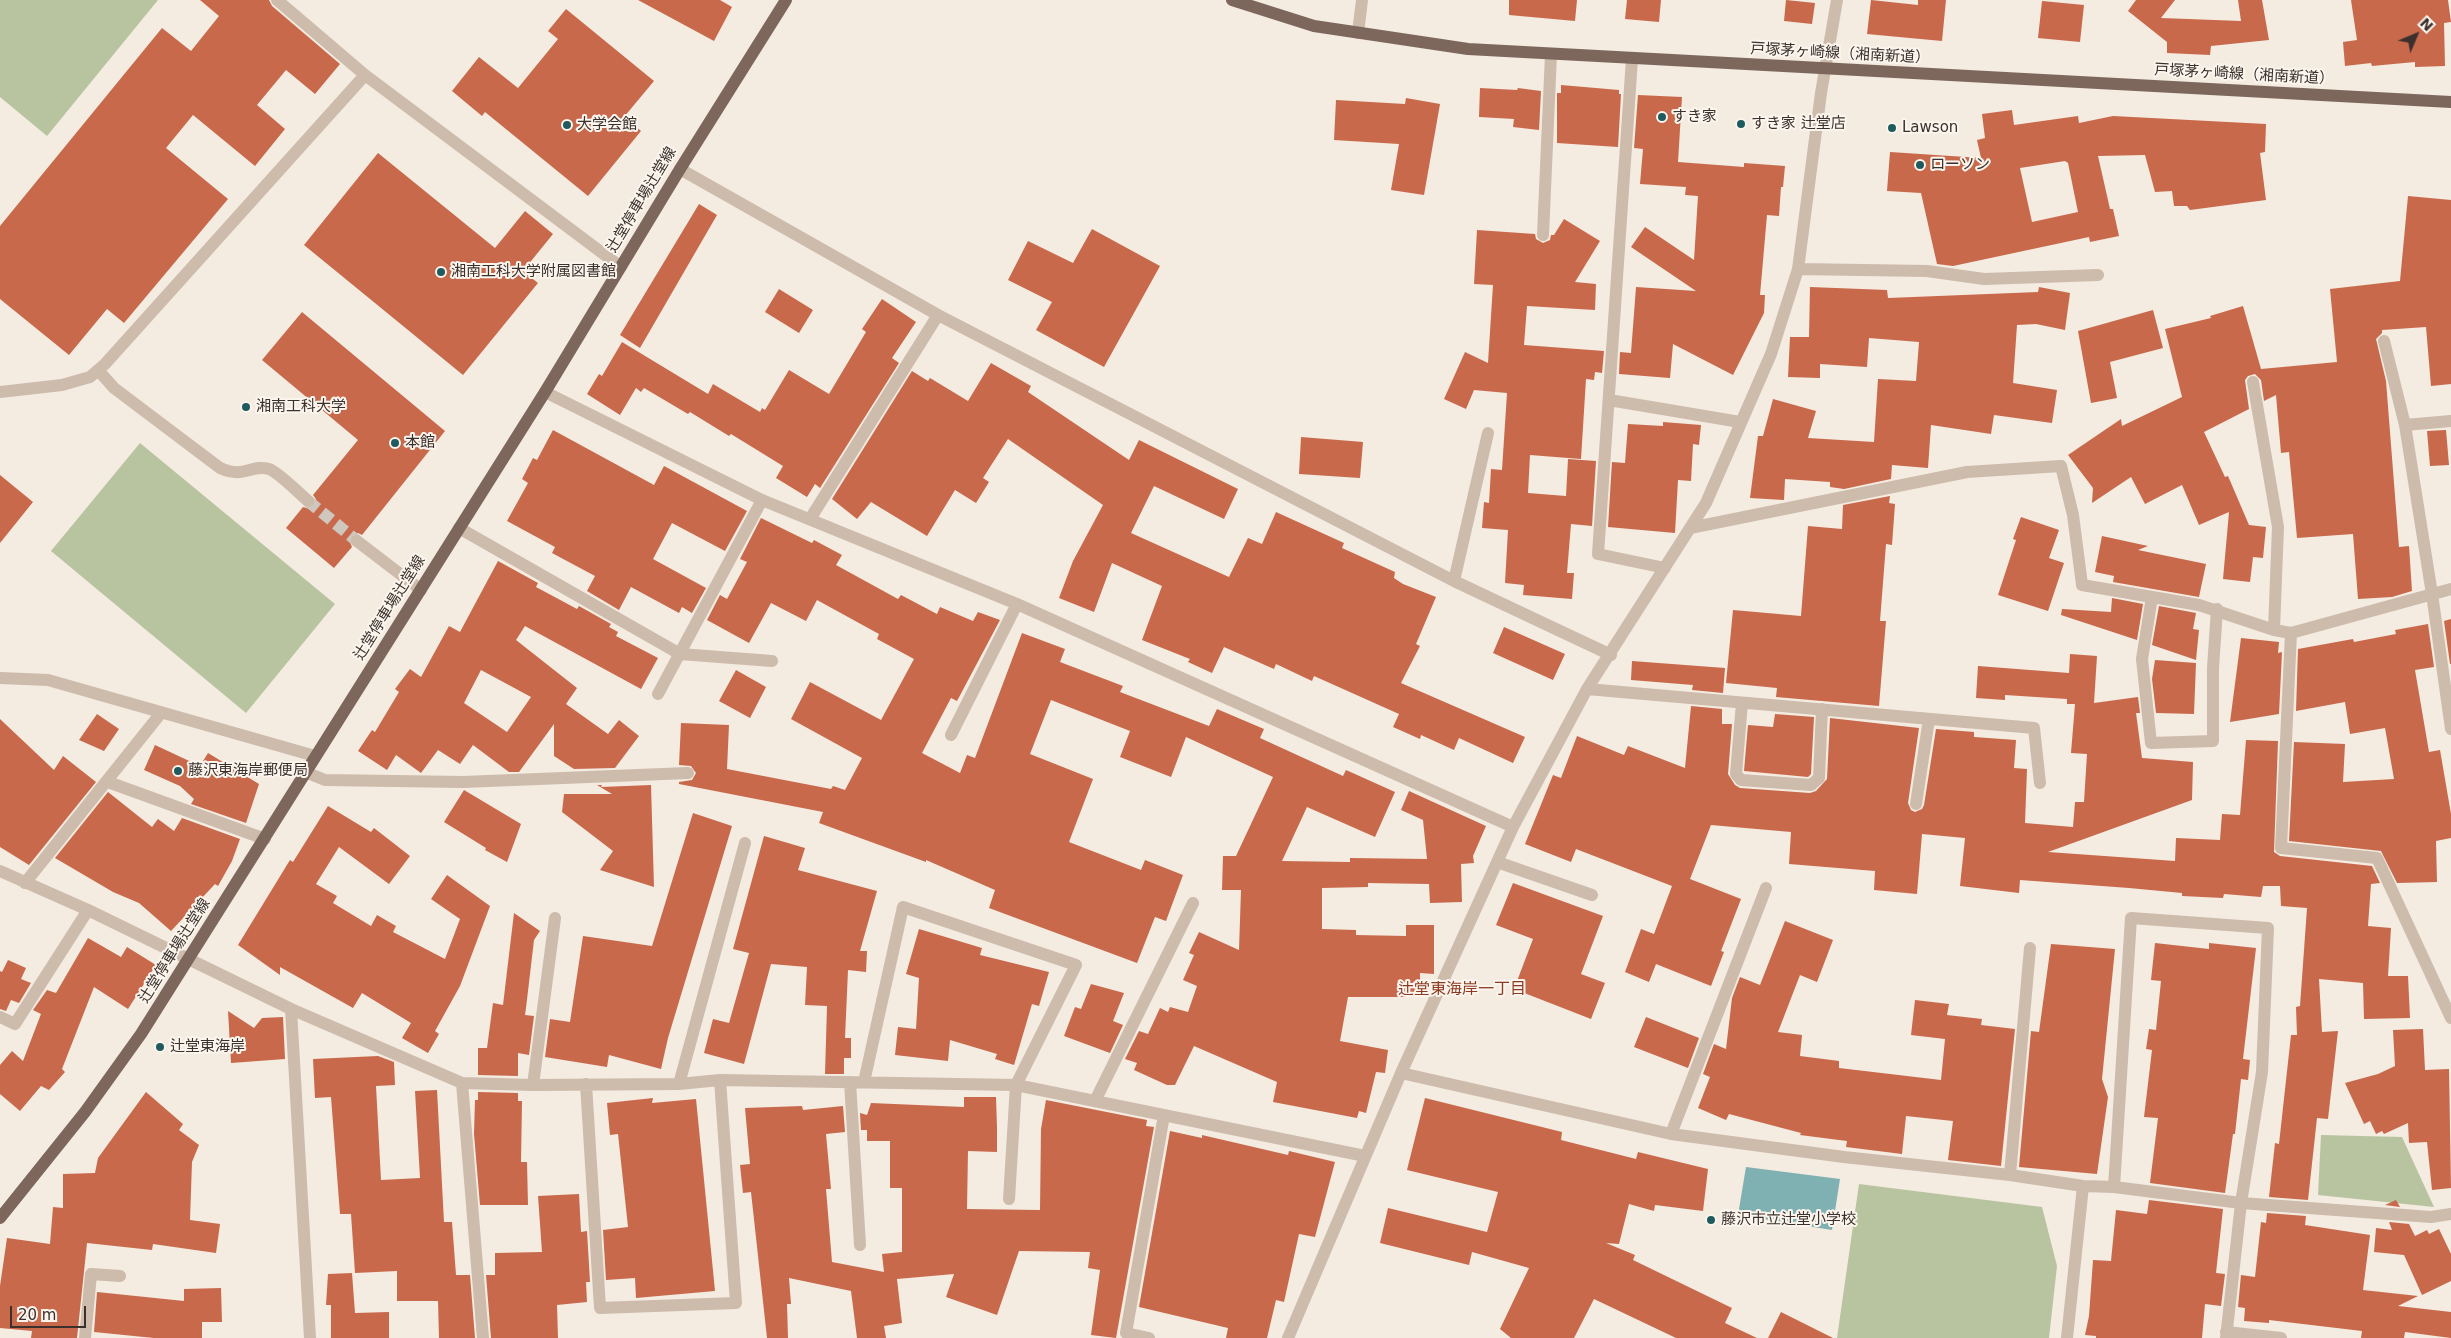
<!DOCTYPE html>
<html>
<head>
<meta charset="utf-8">
<style>
  body { margin:0 }
  #map { position:relative; width:2451px; height:1338px; overflow:hidden; background:#f4ebe1; font-family:"DejaVu Sans",sans-serif }
  canvas { display:block }
  .north { position:absolute; left:2391px; top:10px; width:50px; height:50px; -webkit-text-stroke:4px #fbf5ee; paint-order:stroke; rotate:45deg; font-size:14px; font-weight:700; line-height:20px; text-align:center; color:#3b302b }
  .north::after { content:''; display:block; margin:auto; width:18px; height:22px; background:#3b302b; clip-path:polygon(50% 0,100% 100%,50% 72%,0 100%) }
  .scale { position:absolute; left:10px; top:1306px; width:76px; height:22px; box-sizing:border-box; border:2px solid #3b302b; border-top:0; padding-left:6px; font-size:15px; line-height:18px; white-space:nowrap; color:#3b302b; -webkit-text-stroke:4px #fbf5ee; paint-order:stroke }
</style>
</head>
<body>
<div id="map">
<canvas width="2451" height="1338"></canvas>
<div class="north">N</div>
<div class="scale">20 m</div>
</div>
<script>
const c = document.querySelector('canvas').getContext('2d');
c.lineJoin = 'round';
function fill(path, color) {
  c.fillStyle = color;
  c.fill(path, 'evenodd');
}
function trace(path, color, width, dash) {
  c.strokeStyle = color;
  c.lineWidth = width;
  c.lineCap = dash ? 'butt' : 'round';
  c.setLineDash(dash || []);
  c.stroke(path);
}
function drawText(font, color, halo, rows, align = 'center') {
  c.font = font + ' "DejaVu Sans","Noto Sans JP",sans-serif';
  c.lineWidth = 4;
  c.setLineDash([]);
  c.textBaseline = 'middle';
  c.strokeStyle = halo;
  c.fillStyle = color;
  for (const [text, x, y, turn = 0] of rows) {
    c.save();
    c.translate(x, y);
    c.rotate((+turn || 0) * Math.PI / 180);
    c.textAlign = isNaN(turn) ? turn : align;
    if (halo) c.strokeText(text, 0, 0);
    c.fillText(text, 0, 0);
    c.restore();
  }
}
fill(new Path2D(`
  M0,0H158L47,136L0,97Z
  M140,443L335,604L246,713L51,551Z
  M2321,1135L2402,1137L2434,1207L2318,1195Z
  M1859,1184L2042,1207L2057,1266L2049,1338H1837Z`), '#b8c4a0');
fill(new Path2D(`
  M1746,1167L1840,1179L1832,1230L1738,1215Z`), '#7fb0b2');
fill(new Path2D(`
  M200,0H269L272,6L340,64L315,94L286,70L257,105L285,129L255,166L193,115L166,148L228,199L124,323L107,309L69,355L0,299V226L162,28L191,51L219,16Z
  M638,0H720L732,7L714,41Z
  M1509,0H1577L1575,21L1509,15Z
  M1627,0H1661L1659,22L1625,19Z
  M1786,0L1815,3L1812,24L1784,21Z
  M1871,0L1918,5V0H1946L1942,41L1867,34Z
  M2136,0H2175L2161,18L2241,21L2238,0H2262L2269,40L2211,46L2210,55L2167,53V42L2128,11Z
  M2351,0H2448L2451,22L2444,23L2445,66L2415,67V62L2372,66L2371,63L2345,66L2343,42L2357,40Z
  M2042,1L2084,5L2080,42L2038,38Z
  M566,9L654,81L624,117L641,131L588,196L485,112L482,116L452,91L479,57L518,88L558,39L548,31Z
  M1561,85L1619,90V94H1621L1618,147L1557,143V93H1561Z
  M1480,88L1517,90L1518,88L1541,91L1539,130L1513,127L1514,119L1479,117Z
  M1638,95L1682,97L1678,162L1744,167V163L1785,166L1783,187H1781L1779,216L1767,215L1760,295H1765L1764,313L1733,375L1673,344L1670,378L1619,374L1620,352L1631,353L1636,287L1696,291L1631,247L1645,227L1694,260L1698,196L1685,195L1686,187L1640,184L1643,149L1634,148Z
  M1406,98L1440,104L1424,195L1391,190L1399,144L1334,140L1336,100L1405,104Z
  M2012,110L2014,125L2078,116L2079,123L2113,116L2266,124L2265,152L2260,153L2266,200L2190,210L2187,206H2174L2172,191L2155,192L2145,155L2098,156L2110,209H2113L2119,236L2090,242L2089,237L1953,266L1937,264L1921,193L1887,191L1890,152L1981,158L1977,140L1985,138L1982,114ZM2065,161L2068,163L2078,212L2032,222L2020,168Z
  M378,153L495,248L525,211L553,234L523,271L538,283L463,375L304,245Z
  M2408,196L2451,200V384L2431,386L2426,327L2382,330V333L2376,339L2386,381L2399,547L2409,546L2412,591L2392,597L2358,599L2353,534L2297,538L2289,452L2281,453L2276,395L2264,401L2261,380L2255,374L2248,376L2245,380L2249,409L2204,432L2225,477L2228,476L2249,525L2266,527L2263,558L2253,557L2250,582L2223,579L2229,512L2199,525L2182,485L2145,504L2131,477L2092,503L2093,488L2068,455L2121,419L2122,426L2182,397L2165,329L2211,318L2210,316L2243,306L2261,369L2337,362L2330,289L2400,281Z
  M699,204L717,215L640,348L620,335Z
  M1564,219L1600,241L1575,282L1596,284L1595,310L1527,306L1524,345L1604,351L1602,373L1595,372L1594,380L1586,379L1581,459L1530,455L1528,493L1566,496L1568,459L1596,461L1592,526L1571,524L1567,573H1574L1572,599L1523,595L1524,585L1505,583L1508,530L1482,528L1484,502L1489,503L1491,469L1502,470L1507,393L1474,390L1466,409L1444,399L1465,352L1488,363L1493,285L1474,284L1477,230L1535,234L1536,239L1543,243L1550,240L1551,235H1554Z
  M1092,229L1160,266L1104,367L1036,330L1052,302L1008,280L1028,241L1073,263Z
  M1810,287L1887,290L1888,298L2038,292L2039,287L2070,293L2065,330L2036,324L2017,325L2013,383L2057,390L2052,423L1994,415L1991,434L1931,425L1928,468L1892,465L1891,479L1844,489L1830,487V482L1785,479L1784,500L1750,498L1758,436H1763L1773,399L1816,411L1808,438L1874,442L1878,379L1916,381L1919,342L1869,338L1867,367L1820,364V378L1788,377L1790,337H1809Z
  M779,289L813,310L799,333L765,312Z
  M882,299L916,322L892,358L899,363L820,488L815,484L807,497L776,478L783,466L731,434L729,436L690,412L688,414L644,388L641,392L636,388L620,415L587,394L599,374L602,376L622,342L708,394L713,384L760,412L762,408L765,410L789,370L829,394L866,332L862,329Z
  M2153,310L2163,348L2110,362L2117,398L2091,403L2078,331Z
  M302,312L445,431L362,535L358,533L351,536L349,540L352,547L334,568L286,528L303,507L310,509L314,506L316,499L313,495L358,440L262,360Z
  M991,363L1031,386L1028,392L1129,460L1139,440L1238,489L1224,519L1154,486L1131,533L1229,577L1248,538L1262,544L1276,512L1344,543L1342,548L1395,572L1394,578L1403,584L1436,597L1416,644L1420,646L1401,683L1525,737L1513,763L1459,738L1454,750L1421,735L1420,739L1393,727L1399,714L1314,676L1312,681L1276,664L1274,669L1224,647L1212,673L1188,662L1190,659L1142,640L1162,586L1112,563L1094,612L1059,598L1073,561L1103,505L1008,439L983,478L989,482L976,503L955,490L927,536L871,502L857,519L832,499L912,371L928,381L930,378L968,401Z
  M1663,422L1701,425L1699,445L1693,444L1691,481L1678,480L1675,533L1608,527L1612,462L1625,463L1628,424L1663,426Z
  M553,430L654,485L664,466L747,511L725,551L672,523L653,559L706,588L692,613L682,607L679,613L631,587L619,610L587,591L595,576L552,553L555,547L507,521L528,483L522,479L533,458L537,460Z
  M2446,430L2449,465L2430,466L2427,431Z
  M1301,437L1363,442L1360,478L1299,474Z
  M0,475L33,502L0,543Z
  M1890,496L1889,503L1895,504L1892,545L1886,544L1880,621H1886L1879,706L1776,697L1777,688L1726,683L1733,610L1801,616L1808,526L1842,529L1843,505Z
  M2021,517L2059,530L2049,558L2064,563L2048,611L1998,595L2016,540L2013,539Z
  M761,518L812,543L814,540L842,555L836,565L898,599L901,595L937,614L940,607L973,621L978,612L1000,620L957,701L951,698L922,753L960,773L967,755L975,758L1022,633L1065,649L1060,662L1123,686L1120,692L1209,726L1217,709L1264,729L1260,738L1343,776L1346,770L1395,792L1375,837L1307,807L1282,861L1350,862V858L1427,859L1423,820L1401,810L1409,791L1486,826L1473,856L1474,863L1461,864L1462,902L1430,903L1429,884L1368,883V887L1322,888V929L1356,930V935L1406,936V925H1434V974L1420,973V997H1348L1340,1041L1388,1050L1385,1073L1376,1072L1366,1113L1359,1111L1357,1118L1273,1102L1277,1082L1194,1046L1175,1085H1167L1134,1070L1137,1063L1125,1059L1139,1031L1148,1034L1160,1008L1168,1012L1170,1007L1188,1012L1197,986L1183,980L1194,955L1189,953L1199,932L1239,950L1241,890H1222L1223,856H1236L1273,777L1186,737L1171,777L1120,757L1130,731L1051,700L1030,754L1093,779L1069,842L1141,870L1145,860L1183,875L1166,921L1155,917L1137,963L989,908L995,890L926,860V862L819,823L823,812L679,784V782L692,780L696,773L691,766L679,765L681,723L729,725L727,769L831,789L833,786L845,790L862,758L791,719L810,682L881,720L914,659L877,639L879,634L817,600L806,621L771,603L749,643L707,620L720,595L727,599L747,562L740,559Z
  M2102,536L2148,546L2138,550L2206,564L2199,597L2113,582L2114,576L2095,572Z
  M498,561L538,583L536,587L577,609L579,606L611,624L609,627L618,632L616,636L658,658L641,689L525,626L516,640L577,688L566,704L608,734L619,720L639,736L615,768L574,769L554,756V724L519,772H509L473,745L460,764L438,750L421,773L396,755L387,770L358,751L372,730L375,732L399,692L395,689L410,669L421,677L449,626L460,632ZM481,670L531,697L507,732L464,703Z
  M2112,598L2143,604L2137,640L2061,615L2062,609L2111,612Z
  M2159,606L2196,613L2193,629L2199,630L2196,660L2152,645Z
  M2451,619V664H2450L2444,621Z
  M2428,624L2434,667L2415,670L2429,752L2440,750L2451,814V838L2436,841L2437,882L2397,883L2381,851L2289,841L2294,742L2345,744L2343,782L2394,779L2385,728L2350,734L2345,702L2296,711L2298,649L2353,639L2354,642L2396,634L2395,630Z
  M1504,627L1565,654L1553,680L1493,653Z
  M2241,638L2279,642L2278,653L2282,652L2279,714L2230,722Z
  M2070,654L2097,656L2094,703L2138,697L2140,713H2136L2142,758L2193,762L2192,800L2048,852L2175,861L2176,838L2220,840L2222,814L2240,815L2246,740L2278,741L2274,852L2280,856L2372,866L2380,883L2371,884L2368,926L2391,928L2388,976H2408L2410,1018L2364,1019L2363,983L2319,979L2322,1032L2338,1031L2328,1119L2317,1118L2308,1200L2269,1197L2275,1143L2279,1144L2291,1035H2297L2296,1007L2300,1006L2307,908L2281,906L2280,886H2263L2261,897L2224,894L2223,898L2182,896V893L2129,888L2020,880L2019,893L1960,886L1965,838L1922,834L1917,894L1874,890L1875,871L1789,864L1791,832L1711,825L1690,879L1741,899L1721,951L1724,952L1711,986L1656,964L1649,982L1625,972L1641,929L1654,934L1672,886L1576,849L1571,862L1525,844L1553,775L1561,778L1577,736L1624,755L1628,746L1685,768L1691,706L1722,709V724H1732L1728,774L1735,785L1740,788L1810,793L1816,791L1827,779L1830,718L1919,728L1908,803L1911,810L1915,812L1922,809L1924,805L1936,729L1974,732V737L2016,740L2014,768L2027,769L2025,823L2073,827L2075,802H2084L2087,754L2071,753L2075,704H2067V699L2005,695V700L1976,698L1978,666L2069,673Z
  M2155,660L2196,663L2194,714L2156,713L2152,679Z
  M1632,661L1725,668L1723,693L1692,690L1693,685L1631,680Z
  M736,670L766,687L750,718L719,701Z
  M97,714L119,729L104,751L79,740Z
  M1775,714L1814,717L1811,774L1808,777L1744,771L1748,725L1773,727Z
  M0,719L54,770L63,756L96,782L29,865L0,847Z
  M155,745L200,766L208,753L259,784L246,823L191,804L194,799L180,786L144,770Z
  M597,785H602L601,787L651,785L654,887L600,870L613,851L562,812L564,794H612Z
  M464,790L521,824L507,862L485,850L486,848L444,822Z
  M108,792L152,827L158,819L174,831L182,818L240,839L232,861L218,886L215,884L171,931L139,903L113,892L55,858Z
  M328,806L371,832L374,828L410,856L389,884L339,847L316,884L337,896L333,903L371,926L377,915L396,926L393,932L445,959L460,919L431,899L447,875L490,906L460,986L435,1031L439,1034L428,1053L402,1038L411,1023L362,993L353,1008L280,967V975L238,945L290,860L293,862Z
  M693,813L732,826L668,1038L661,1069L609,1055L607,1067L545,1057L550,1019L570,1022L583,936L652,946Z
  M764,836L805,848L798,870L877,891L860,951H867L866,972L848,970L845,1038H851V1058H844V1074H825L827,1006L805,1005L807,967L771,964L744,1064L704,1053L713,1019L729,1023L749,953L733,949Z
  M1513,883L1603,916L1581,974L1605,983L1591,1019L1514,989L1533,939L1496,925Z
  M514,913L540,931L534,940L526,1008L525,1015L534,1016L529,1055L518,1053V1076L478,1075V1048H487L493,1003L503,1005Z
  M1785,921L1833,940L1817,982L1800,975L1778,1032L1802,1035L1800,1056L1839,1061V1068L1941,1080L1945,1039L1911,1035L1915,1000L1949,1004L1947,1015L1982,1019L1981,1025L2015,1029L2001,1166L1948,1160L1953,1121L1906,1116L1902,1154L1846,1147L1847,1141L1800,1135L1801,1133L1729,1114L1726,1120L1698,1108L1710,1077L1703,1074L1714,1044L1726,1049L1732,998L1740,977L1760,985Z
  M919,929L982,948L980,955L1049,972L1039,1006L1032,1004L1014,1065L995,1059L997,1054L950,1040L948,1061L895,1055L898,1027L916,1029L919,978L906,974Z
  M88,938L121,957L127,947L156,965L128,1009L94,987L62,1069L65,1072L49,1090L41,1086L20,1111L0,1094V1065L12,1051L23,1061L41,1014L33,1010L47,990L56,993Z
  M2155,943L2209,949V943L2256,948L2243,1059L2250,1060L2248,1080L2241,1079L2235,1134H2233L2225,1193L2150,1183L2158,1118L2144,1117L2152,1050L2146,1049L2149,1029L2156,1030L2161,981L2151,980Z
  M2051,944L2115,949L2102,1079L2108,1097L2097,1174L2019,1167L2031,1031L2039,1032Z
  M8,960L26,968L21,979L31,983L19,1003L11,1000L6,1011L0,1009V971L2,972Z
  M1091,984L1124,993L1113,1021L1123,1025L1110,1053L1064,1036L1075,1007L1081,1009Z
  M228,1011L254,1028L262,1018L283,1017L285,1059L231,1063Z
  M1646,1017L1699,1038L1688,1068L1634,1047Z
  M2423,1029L2425,1070L2449,1069L2451,1188L2432,1190L2427,1142L2409,1143L2408,1123L2384,1134L2382,1131L2376,1134L2370,1121L2364,1124L2345,1083L2378,1074L2395,1066L2393,1030Z
  M378,1056L394,1062L395,1085L376,1086L381,1180L420,1178L415,1091L437,1090L444,1222H452L456,1275H470L475,1338H439L438,1301H397V1271L355,1273L351,1214H340L331,1097L315,1098L313,1059Z
  M146,1092L183,1124L179,1130L199,1145L192,1162L190,1220L220,1224L216,1253L153,1244L152,1250L87,1243L77,1338H31L32,1331L0,1328V1286L7,1238L50,1244L53,1207L63,1208V1174L95,1173L98,1158Z
  M478,1092L518,1093V1101H522L521,1162H527L528,1205H480L474,1134L475,1100H478Z
  M964,1097H996L997,1128V1152L968,1151L967,1209L1040,1210L1041,1129L1046,1100L1147,1120L1146,1126L1154,1127L1116,1338L1091,1335L1100,1270L1088,1268L1090,1252L1019,1251L997,1315L946,1297L954,1274L897,1279L902,1323L884,1326L886,1338H857L851,1291L789,1278L791,1304H787L788,1338H767L751,1192L743,1193L740,1165L750,1164L745,1108L802,1106L803,1110L843,1106L845,1132L826,1134L831,1189H826L832,1262L884,1272L882,1254L902,1252V1188H890V1141H867V1130H861L860,1113L867,1115L871,1103L964,1107Z
  M653,1098L652,1103L696,1099L715,1291L636,1298L635,1278L606,1280L603,1230L628,1227L618,1134L610,1135L607,1103Z
  M1425,1098L1562,1132L1561,1140L1636,1159L1638,1152L1708,1169L1703,1211L1655,1205L1654,1211L1629,1204L1619,1244L1606,1243L1635,1255L1633,1260L1732,1308L1725,1323L1757,1338H1676L1594,1299L1574,1338H1511L1500,1329L1529,1268L1472,1252L1469,1265L1380,1243L1388,1208L1487,1232L1498,1192L1407,1170Z
  M1170,1131L1202,1138V1135L1288,1155L1289,1151L1335,1162L1315,1237L1299,1234L1284,1302L1276,1300L1267,1338H1226L1228,1328L1139,1307Z
  M579,1194L581,1232L587,1231L590,1282H586L587,1302L557,1305L558,1338H491L486,1275H495V1253L542,1252L538,1196Z
  M2149,1200L2223,1209L2216,1273L2225,1274L2221,1306L2205,1304L2202,1338H2096V1336L2085,1335L2089,1316L2093,1260L2111,1261L2116,1210L2147,1214Z
  M2396,1200L2400,1207L2385,1205Z
  M2267,1213L2306,1216L2305,1225L2370,1235L2363,1290L2418,1296L2398,1306L2451,1312V1338L2405,1332L2404,1338H2361L2362,1331L2269,1320V1323L2244,1321L2245,1308L2238,1307L2241,1275L2255,1277L2261,1222L2266,1223Z
  M2389,1222L2409,1224L2415,1236L2427,1230L2429,1234L2439,1229L2451,1254V1281L2422,1295L2404,1255L2374,1252L2376,1228L2392,1230Z
  M352,1273L355,1313L389,1312V1338H331V1305H326L328,1274Z
  M221,1288L222,1322H202V1338H154L94,1332L97,1292L184,1301V1289Z
  M1781,1312L1833,1338H1768Z`), '#c8694b');
trace(new Path2D(`
  M308,501L357,541`), '#cfc6bd', 12, [12, 6]);
trace(new Path2D(`
  M277,0L365,75L621,267
  M1358,33L1362,0
  M1632,59L1598,554L1665,568
  M680,169L938,315L1454,581L1611,655
  M1543,235L1551,54
  M1798,269L1927,271L1984,279L2098,275
  M2384,341L2405,425L2432,594L2451,729
  M98,370L114,388L220,468C245,479 250,464 269,469C278,472 299,493 308,501
  M2253,382L2278,527L2274,630
  M0,392L62,385L90,377L105,364L365,75
  M545,392L762,500L1017,604L1513,827
  M1609,400L1740,422
  M2405,425L2451,421
  M810,519L938,315
  M459,528L680,654L772,661
  M1690,528L1967,472L2061,466L2073,515L2082,585L2199,605L2274,630L2291,633L2451,589
  M357,541L421,590
  M1454,581L1488,433
  M2152,597L2142,659L2151,743L2213,741V668L2217,609
  M2291,633L2281,848L2377,858L2451,1018
  M0,678L48,680L315,756
  M1587,689L2034,728L2040,783
  M658,694L762,500
  M1742,703L1736,774L1741,780L1811,785L1819,778L1822,709
  M951,735L1017,604
  M305,772L325,780L463,782L688,773
  M108,782L265,839
  M1916,804L1929,719
  M1497,862L1592,895
  M0,871L88,910L291,1009L462,1083L533,1085L679,1084L720,1080L1016,1085L1365,1156
  M25,883L161,713
  M291,1009L310,1338
  M0,1017L15,1024L88,910
  M1401,1073L1671,1134L1844,1157L2010,1175L2083,1186L2114,1187L2241,1203L2431,1217L2451,1214
  M850,1082L860,1245
  M864,1082L903,907L1076,965L1016,1085L1009,1199
  M462,1083L483,1338
  M586,1084L600,1308L736,1303L720,1080
  M679,1084L745,843
  M533,1085L555,918
  M1095,1101L1193,903
  M1671,1134L1766,888
  M2010,1175L2030,948
  M2114,1187L2131,918L2268,928L2262,1072L2241,1203L2226,1338
  M2226,1332L2281,1338
  M85,1338L91,1274L120,1276
  M1149,1338L1126,1333L1164,1115
  M1288,1338L1401,1073L1513,827L1587,689L1706,503L1771,354L1798,269L1821,93L1837,0
  M2067,1338L2083,1186`), '#cdbbac', 12);
trace(new Path2D(`
  M1232,0L1314,26L1468,49L2451,102
  M0,1218L85,1112L141,1034L545,392L680,169L786,0`), '#7d675c', 12);
for (const [x, y, r, color] of [
  [1662,117,5,"#1f5a5e"],
  [1741,124,5,"#1f5a5e"],
  [567,125,5,"#1f5a5e"],
  [1892,128,5,"#1f5a5e"],
  [1920,165,5,"#1f5a5e"],
  [441,272,5,"#1f5a5e"],
  [246,407,5,"#1f5a5e"],
  [395,443,5,"#1f5a5e"],
  [178,771,5,"#1f5a5e"],
  [160,1047,5,"#1f5a5e"],
  [1711,1220,5,"#1f5a5e"]
]) {
  const dot = new Path2D();
  dot.arc(x, y, r, 0, 2 * Math.PI);
  c.fillStyle = color;
  c.fill(dot);
  trace(dot, '#fbf5ee', 2);
}
drawText('15px', '#3b302b', '#fbf5ee', [
  ["戸塚茅ヶ崎線（湘南新道）",1840,54,3],
  ["戸塚茅ヶ崎線（湘南新道）",2244,75,3],
  ["辻堂停車場辻堂線",642,200,-59],
  ["辻堂停車場辻堂線",390,608,-58],
  ["辻堂停車場辻堂線",175,951,-58]
]);
drawText('15px', '#3b302b', '#fbf5ee', [
  ["すき家",1672,117],
  ["すき家 辻堂店",1751,124],
  ["大学会館",577,125],
  ["Lawson",1902,128],
  ["ローソン",1930,165],
  ["湘南⼯科⼤学附属図書館",451,272],
  ["湘南工科大学",256,407],
  ["本館",405,443],
  ["藤沢東海岸郵便局",188,771],
  ["辻堂東海岸",170,1047],
  ["藤沢市立辻堂小学校",1721,1220]
], 'left');
drawText('16px', '#8c3b22', '#fbf5ee', [
  ["辻堂東海岸一丁目",1462,990]
]);
</script>
</body>
</html>
